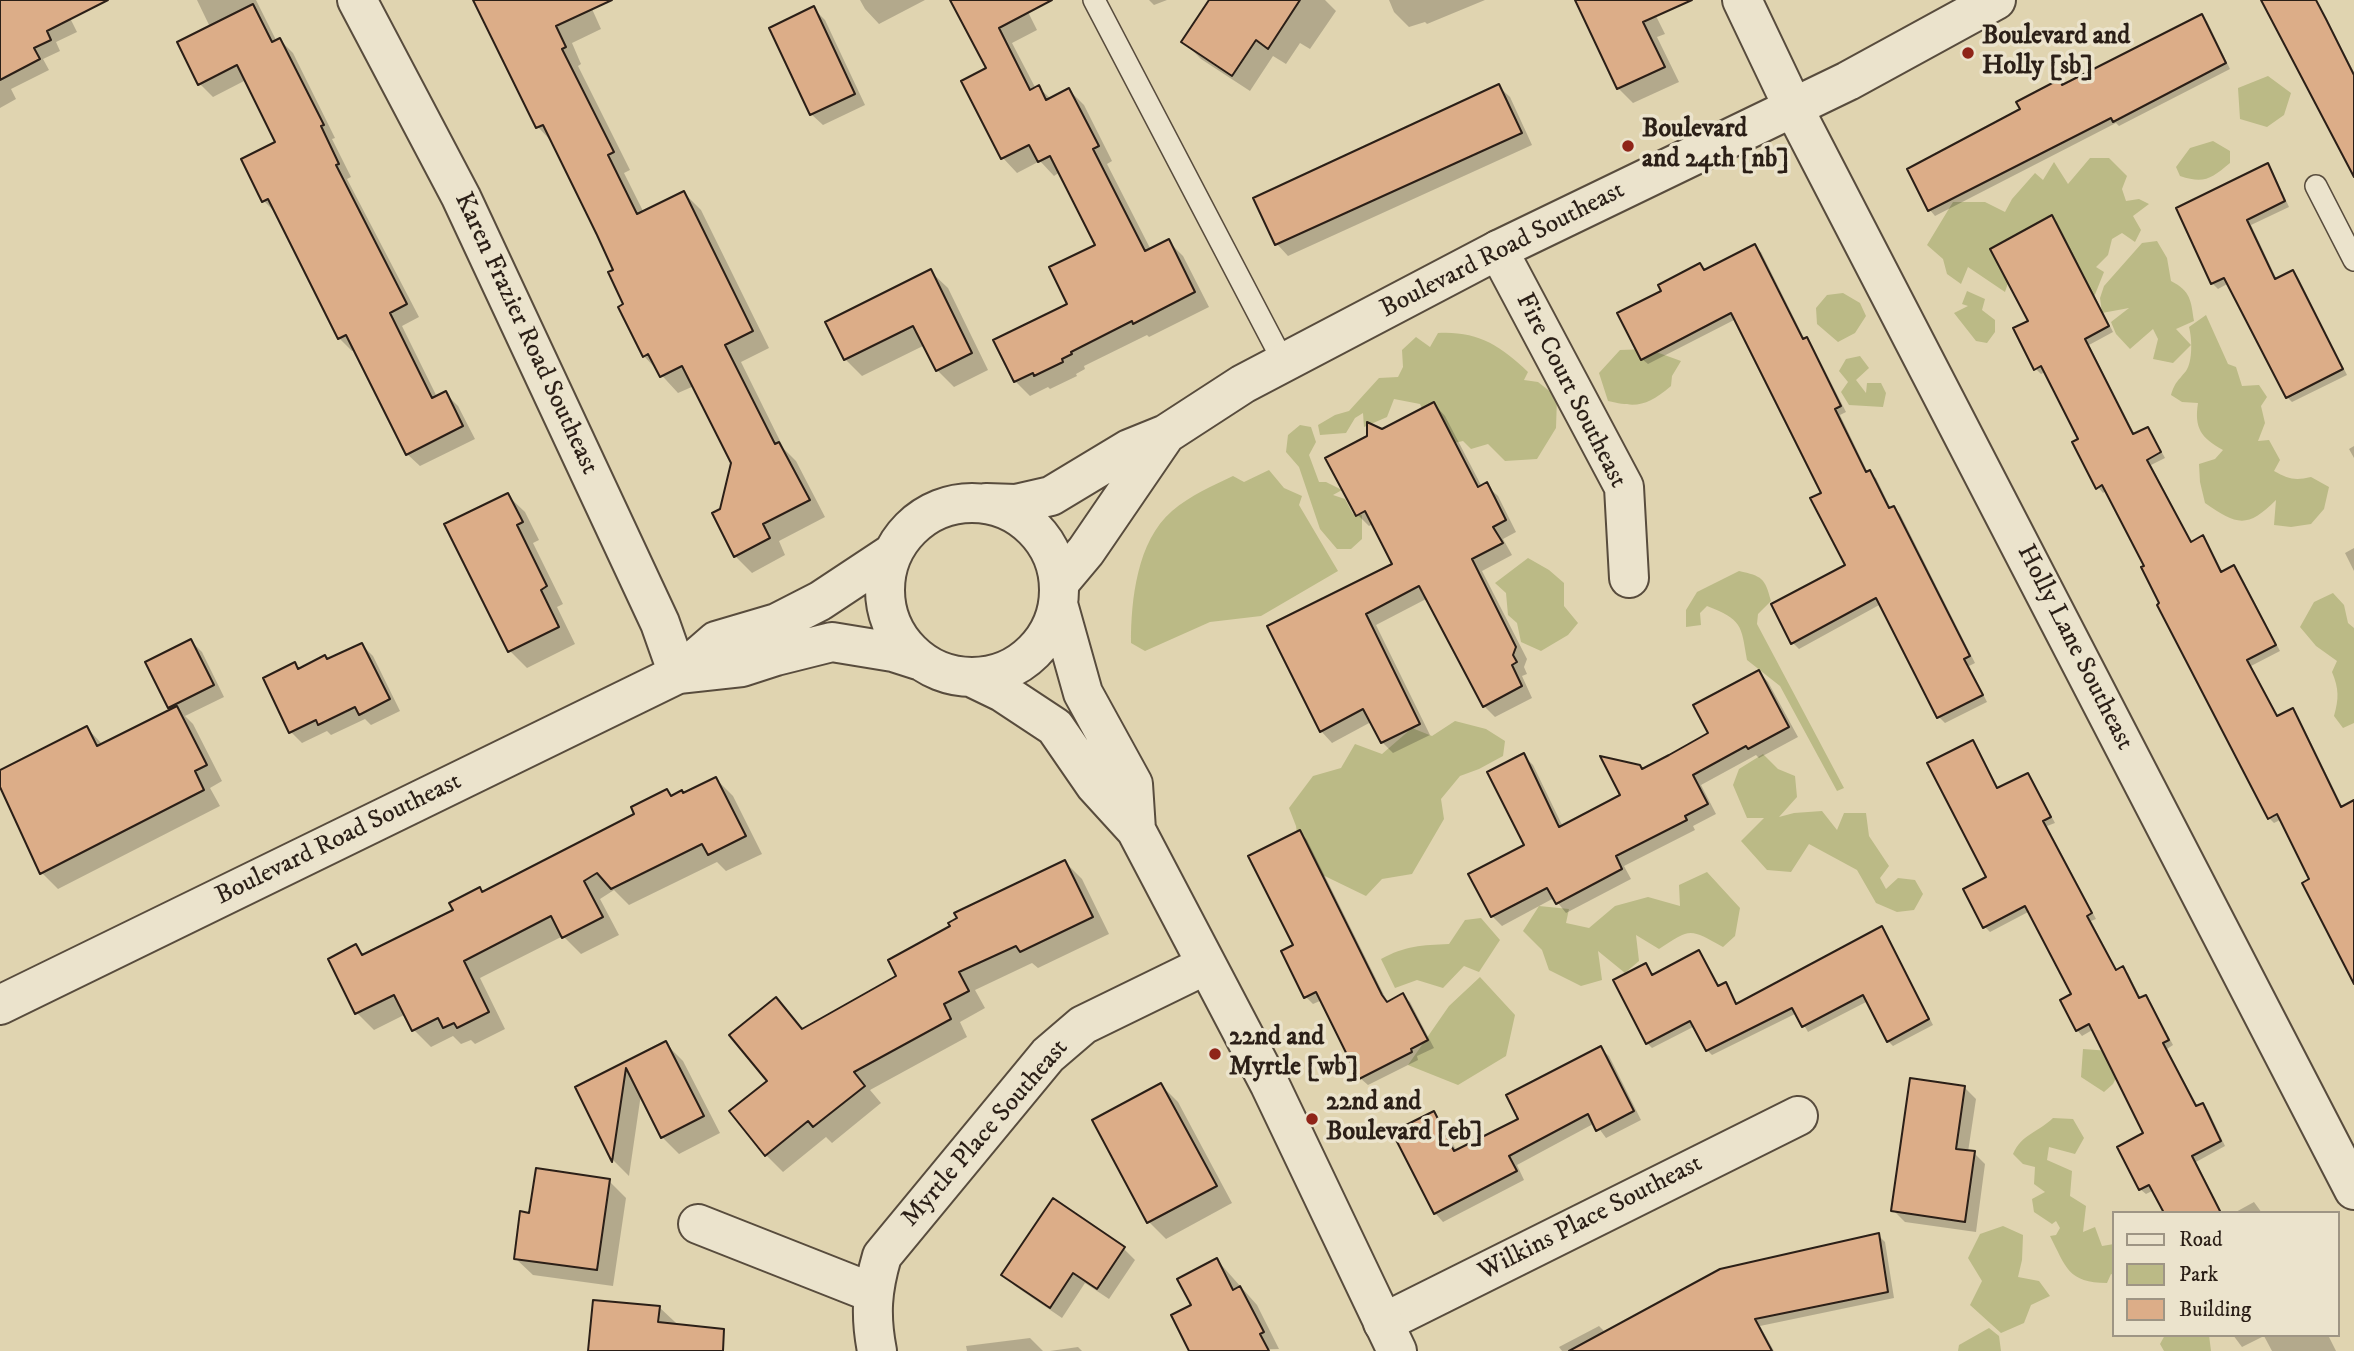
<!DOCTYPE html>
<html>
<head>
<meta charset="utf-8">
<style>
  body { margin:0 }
  #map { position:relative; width:2354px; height:1351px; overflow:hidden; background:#e0d4b0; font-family:"IM FELL DW Pica",serif }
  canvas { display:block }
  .legend { position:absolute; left:2112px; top:1211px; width:228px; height:126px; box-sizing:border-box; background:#ebe3cc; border:2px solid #9e9584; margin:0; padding:9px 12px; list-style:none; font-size:21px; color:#2b1f17 }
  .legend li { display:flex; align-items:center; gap:14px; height:35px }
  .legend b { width:35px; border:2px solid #9e9584 }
</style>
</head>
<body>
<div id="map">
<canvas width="2354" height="1351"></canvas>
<ul class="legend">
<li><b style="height:9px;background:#ebe3cc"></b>Road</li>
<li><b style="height:19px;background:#bbba86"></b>Park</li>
<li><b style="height:19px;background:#dcad88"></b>Building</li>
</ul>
</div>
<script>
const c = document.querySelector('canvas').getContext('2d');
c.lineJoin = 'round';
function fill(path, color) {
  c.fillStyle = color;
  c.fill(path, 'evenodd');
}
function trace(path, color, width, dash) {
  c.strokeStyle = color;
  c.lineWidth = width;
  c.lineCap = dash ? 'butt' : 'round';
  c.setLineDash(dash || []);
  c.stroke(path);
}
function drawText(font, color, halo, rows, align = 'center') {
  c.font = font + ' "IM FELL DW Pica",serif';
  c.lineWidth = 7;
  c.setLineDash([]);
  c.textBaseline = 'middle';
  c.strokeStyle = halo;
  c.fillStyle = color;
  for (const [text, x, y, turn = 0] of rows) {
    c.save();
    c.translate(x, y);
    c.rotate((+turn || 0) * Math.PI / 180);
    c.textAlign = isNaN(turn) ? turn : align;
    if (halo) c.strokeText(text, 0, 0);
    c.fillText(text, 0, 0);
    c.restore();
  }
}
fill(new Path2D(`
  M2268,76L2291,93L2284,115L2267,127L2240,119L2238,88Z
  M2213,141L2230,151V163C2211,179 2204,184 2180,176L2176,167L2190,148Z
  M2090,158H2109L2127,176L2122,189L2126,201L2139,199L2149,204L2133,216L2141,230L2135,242L2122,233L2112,239L2108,255L2096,267L2104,272L2088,312L2000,266L2008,283L2005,292L1968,267L1961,284L1947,274L1943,259L1927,245L1953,202H1985L2005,212L2012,199L2035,173L2043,180L2054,162L2068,184Z
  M2157,241L2167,258L2171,281C2191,291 2191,301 2194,321L2176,329L2191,345L2173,363L2153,359L2158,339L2153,329L2130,349L2116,334L2111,322L2129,308L2102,313L2100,298L2104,286L2142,243Z
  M1967,291L1985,299L1982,310L1995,320V332L1987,343L1976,341L1954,313L1968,306L1962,304Z
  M1843,293L1860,303L1866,316L1855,333L1838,342L1817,324L1816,308L1827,295Z
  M2206,315L2228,364L2236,367L2242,386L2259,385L2267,397L2261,406L2265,423L2258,441L2269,440L2280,460L2274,471C2288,479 2295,481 2311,477L2329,487L2324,509L2311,524L2291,527L2274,525L2276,500C2247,529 2237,525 2205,503L2200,482L2199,464L2215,459L2223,450C2201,438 2194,428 2198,403L2182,402L2171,395C2175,382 2178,381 2186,371C2193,361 2192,338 2189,327Z
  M1438,333C1477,331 1500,345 1528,372L1524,380L1538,382L1557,397L1556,428L1537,459L1505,461L1488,444L1471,449L1463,441L1450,444L1426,417L1420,404L1394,399L1387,417L1364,427L1363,413L1355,418L1346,433L1320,435L1318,425L1335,415L1349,411L1379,378L1398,377L1403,367L1402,350L1416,337L1430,347Z
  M1648,349L1681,361L1672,376L1671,386C1647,406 1638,408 1608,401L1599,373L1620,350Z
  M1860,356L1869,368L1856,380L1866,393L1867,383H1881L1886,393L1883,407L1849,405L1841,392L1848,382L1839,371L1846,359Z
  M1300,425L1311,427L1316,442L1309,455L1319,482H1326L1342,490L1333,495L1345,499L1353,514L1362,515V539L1351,549H1337L1320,529L1299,467L1286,452L1288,435Z
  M1269,470L1284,488L1302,496L1299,505L1338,571L1261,616L1210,622L1145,651L1131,643C1131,600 1137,541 1172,511C1191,495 1212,486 1233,476L1244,482Z
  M1528,558L1549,570L1564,583V606L1578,623L1568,635L1541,651L1521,642L1517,623L1508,615L1506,593L1495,583Z
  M1739,571C1762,576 1765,578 1771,601L1758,614L1757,624L1844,788L1837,791L1780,686L1747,660C1741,624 1742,620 1707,606L1700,613L1701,625L1686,627V610L1697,592Z
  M2333,593L2344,605L2348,623L2354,628V723L2343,728L2334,716C2339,698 2339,689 2332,672L2337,661L2316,646L2300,627L2314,602Z
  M1455,721L1486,729L1505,741L1503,756L1479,769L1460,776L1441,799L1444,819L1412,874L1382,879L1366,896L1302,865L1296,826L1289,808L1313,776L1341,768L1355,744L1382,754L1412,728L1432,736Z
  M1763,754L1778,769L1795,776L1797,797L1779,817L1794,813L1822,811L1837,830L1844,813H1866L1869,836L1889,866L1880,878L1886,889L1898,878L1915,880L1923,894L1914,910L1897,912L1876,903L1857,870L1809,844L1791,872L1767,870L1741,841L1764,818H1747L1733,785L1739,769Z
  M1707,872L1740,908L1735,936L1723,947C1689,928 1691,928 1659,949L1636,935L1639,961L1625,973L1598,951L1602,980L1581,986L1549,970L1542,950L1523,931L1539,906L1569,909L1566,923L1589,928L1615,906L1648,897L1680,906L1679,885Z
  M1481,918L1500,940L1479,972L1464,966L1443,988L1417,980L1395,988L1381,959C1405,946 1422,945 1449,944L1465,920Z
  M1480,977L1515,1015L1506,1056L1458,1085L1408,1065L1449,1006Z
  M2083,1049L2110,1051L2120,1070L2113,1084L2104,1092L2081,1077Z
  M2053,1118L2073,1119L2084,1138L2075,1154L2049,1147L2047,1160L2072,1171L2070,1196L2086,1206L2083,1232L2095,1227L2102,1246L2114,1244V1275L2111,1274L2107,1283C2068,1283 2066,1267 2050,1236L2056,1235L2060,1228L2056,1221L2052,1224L2034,1212L2032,1199L2045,1192L2034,1184L2035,1167L2023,1164L2013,1154C2022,1134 2037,1133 2053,1118Z
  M2003,1226L2023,1235L2022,1260L2018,1277L2039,1281L2050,1296L2031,1305L2024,1323L2001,1333L1970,1305L1982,1281L1968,1258L1980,1234Z
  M1989,1328L1999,1336L2001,1351H1958L1959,1345Z
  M2165,1335H2209L2211,1351H2164L2160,1344Z`), '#bbba86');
fill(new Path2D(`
  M61,0L77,32L56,42L60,51L43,59L49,70L11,89L16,99L0,108V1Z
  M197,0H256L277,42L280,40L293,53L335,138L332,139L351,177L347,179L419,317L402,326L437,397L445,393L458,406L475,439L420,466L407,454L355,350L352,351L339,338L277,214L264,201L277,142L246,80L213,97L200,84L210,27Z
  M475,0H588L601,29L572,43L581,64L578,66L630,170L624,173L644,213L684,193L701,210L769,348L741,362L784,449L796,461L825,517L779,541L785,555L752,573L735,556L721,510L733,463L694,386L678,393L644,356L615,271L553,143L538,127Z
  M860,0H925L879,24L865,9Z
  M952,0H1022L1037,30L1012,43L1036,89L1039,88L1051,99L1069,90L1084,105L1112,161L1107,164L1151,250L1168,241L1183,256L1209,307L1149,337L1147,335L1084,366L1085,369L1076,374L1077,376L1050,389L1048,387L1030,396L1015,381L1069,305L1098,245L1060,172L1054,176L1040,161L1017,173L1003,158L988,69Z
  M1149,0H1167L1154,5Z
  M1212,0H1325L1336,11L1310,49L1300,43L1286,64L1273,56L1250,91L1201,59L1184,42Z
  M1389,0H1485L1427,24L1425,22L1409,27L1394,12Z
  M1576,0H1648L1665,34L1657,37L1679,82L1633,103L1618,88Z
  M2263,0H2316L2354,72V176Z
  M813,8L825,20L865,105L823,125L811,114Z
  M2201,16L2207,21L2230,69L2119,126L2116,123L1935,216L1930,210L1909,170L2022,110L2059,81L2064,86Z
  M1498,86L1510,97L1532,145L1288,256L1277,244L1256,198Z
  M2267,165L2272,170L2289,207L2251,225L2277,280L2293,272L2298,277L2347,375L2292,402L2287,397L2229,283L2218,289L2212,283Z
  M2052,217L2057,222L2113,332L2089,345L2135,435L2147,429L2152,434L2165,458L2151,465L2192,543L2203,537L2208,543L2223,573L2234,567L2239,572L2280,651L2251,666L2279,718L2292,711L2298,716L2343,808L2354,802V980L2312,879L2282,819L2274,823L2269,818L2162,604L2147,566L2107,490L2103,493L2098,487L2080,440L2045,372L2041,374L2036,369L2030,321Z
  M1755,246L1761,252L1805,340L1812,345L1846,412L1840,415L1868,473L1876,478L1891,509L1894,508L1900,514L1975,663L1969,666L1987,702L1945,723L1939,717L1881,604L1799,649L1793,643L1847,565L1823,493L1736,319L1648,364L1642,359L1663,291L1700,265L1706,271Z
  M930,271L948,288L988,370L954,387L937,370L925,345L862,376L845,359Z
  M1434,404L1445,416L1482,487L1486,485L1498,496L1516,532L1503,539L1512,555L1482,571L1527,659L1524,667L1527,674L1522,676L1532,698L1495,717L1484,706L1428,598L1376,625L1430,735L1393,753L1382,742L1371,722L1332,743L1321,731L1269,627L1394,565L1373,524L1369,526L1358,515L1382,431Z
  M2354,446V458L2349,449Z
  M507,495L525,512L539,540L533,543L563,604L557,607L575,644L527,668L510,651Z
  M2354,548V571L2345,553Z
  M191,641L202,652L224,697L185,716L193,724L222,781L210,788L220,806L58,889L42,873L0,784V772L87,728L103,745L172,710L169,707Z
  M362,645L373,656L400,711L371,725L365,719L331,735L327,731L302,743L291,732L295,664L300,669L328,661Z
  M1759,672L1768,682L1798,737L1759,758L1756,755L1701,785L1716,814L1693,826L1695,830L1624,866L1631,879L1566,913L1554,898L1502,926L1492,916L1526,845L1523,755L1533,765L1563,827L1622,796L1642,770L1710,734Z
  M1972,742L1977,747L1999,790L2028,775L2033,781L2055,823L2047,826L2096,919L2091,921L2117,971L2122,968L2128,973L2141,999L2145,997L2151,1003L2173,1045L2167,1049L2198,1107L2202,1105L2208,1110L2225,1146L2196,1162L2216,1201L2195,1213L2154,1190L2146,1194L2140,1189L2146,1134L2094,1029L2082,1036L2077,1030L2074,994L2030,911L1990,932L1985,927L1989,878Z
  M716,779L733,796L762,854L726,871L717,862L629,905L614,890L600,899L619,935L581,954L563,936L480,978L505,1029L475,1044L471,1040L461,1044L453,1036L431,1047L414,1030L406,1014L374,1030L357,1013L356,947L365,956L455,910L479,889L484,893L636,815L667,791L673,797L684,795Z
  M1300,832L1307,840L1388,1003L1402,995L1410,1002L1434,1048L1417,1056L1418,1060L1368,1085L1360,1078L1322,1000L1313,1004L1306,997L1295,946Z
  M1065,862L1082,879L1109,934L1038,968L1032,963L975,990L985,1008L960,1022L967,1037L870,1090L881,1103L832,1143L826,1137L783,1172L766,1155L769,1081L776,1000L804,1030L899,977Z
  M1881,928L1886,933L1933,1025L1893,1046L1888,1041L1868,1001L1808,1032L1797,1013L1712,1055L1707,1050L1695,1026L1652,1048L1647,1043L1645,965L1654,977L1699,953L1704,958L1720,987L1725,984L1738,1005Z
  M666,1044L683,1061L720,1133L679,1154L662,1137L641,1094L629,1176L614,1161L578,1088Z
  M1600,1048L1609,1056L1641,1120L1606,1138L1595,1123L1517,1165L1524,1180L1443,1222L1435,1213L1395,1132L1433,1113L1442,1122L1457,1152L1520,1119Z
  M1161,1085L1178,1102L1232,1203L1166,1239L1149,1222Z
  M1965,1088L1976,1099L1968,1152L1974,1153L1985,1164L1976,1232L1905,1222L1893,1210Z
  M609,1181L626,1198L613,1286L533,1275L515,1258L530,1215Z
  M2254,1202L2262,1213H2234Z
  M1878,1235L1885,1242L1894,1298L1760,1326L1774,1351H1562L1559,1347L1599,1326L1606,1333Z
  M1124,1249L1135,1260L1109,1299L1085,1283L1062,1318L1015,1286L1003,1274Z
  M1217,1260L1257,1305L1279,1349L1191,1351L1194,1306Z
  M659,1307L706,1351H589Z
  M2233,1335H2328L2336,1351H2272L2264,1336L2242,1347Z
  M1030,1338L1043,1351H967L966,1346Z
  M1078,1347L1082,1351H1050Z`), '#0003');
const building = new Path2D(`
  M0,0H108L47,31L51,40L34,48L40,59L0,80Z
  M473,0H612L556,26L566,47L562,49L614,152L608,155L637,214L684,191L753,331L725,345L775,444L779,442L810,500L763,524L770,538L734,557L712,513L720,509L731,463L682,366L660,377L648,354L643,357L618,307L623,304L608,272L613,270L597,235L543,125L536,128Z
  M950,0H1052L999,28L1030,90L1039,85L1046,100L1069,88L1099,146L1093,149L1145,251L1169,239L1195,292L1133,324L1132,321L1071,352L1072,354L1062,359L1063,362L1034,376L1033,373L1014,382L993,340L1067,304L1049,267L1095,245L1050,156L1038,162L1029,145L1001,159L961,81L986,68Z
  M1209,0H1300L1268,49L1256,40L1232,76L1181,42Z
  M1575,0H1692L1643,22L1665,67L1617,89Z
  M2261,0H2316L2326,19L2354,75V177Z
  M253,4L272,42L280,38L324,125L321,126L339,164L336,165L407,304L390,313L432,398L446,391L463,426L406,455L346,335L338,339L268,199L262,202L241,159L275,142L237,65L198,85L177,42Z
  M814,6L855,94L810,115L769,28Z
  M2202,14L2226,63L2113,122L2111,118L1928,211L1907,169L2020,109L2016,102L2060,79L2062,85Z
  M1499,84L1522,133L1275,245L1253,198Z
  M2268,163L2285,201L2247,220L2275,279L2293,270L2343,369L2286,398L2224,278L2211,284L2176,208Z
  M2052,215L2109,326L2085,339L2133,434L2148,427L2161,452L2147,460L2191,542L2203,535L2221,572L2234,565L2276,645L2247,660L2277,716L2293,708L2341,807L2354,800V984L2302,883L2309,879L2277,814L2268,819L2157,605L2159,603L2141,567L2144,566L2102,485L2096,489L2072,442L2078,439L2041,366L2034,370L2013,328L2028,321L1990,249Z
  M1755,244L1803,339L1807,337L1841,406L1835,409L1866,472L1870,470L1889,508L1894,506L1970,656L1964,659L1983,695L1937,718L1876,598L1791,644L1771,604L1845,565L1810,498L1821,493L1731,313L1641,360L1617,313L1661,291L1658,285L1700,263L1704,270Z
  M931,269L972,353L936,371L913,326L844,360L825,322Z
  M1434,402L1478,487L1487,482L1506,520L1493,527L1503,543L1472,559L1516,647L1513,655L1517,662L1512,665L1522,686L1483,707L1419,586L1366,614L1420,724L1381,743L1363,709L1320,732L1267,626L1392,564L1365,511L1356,516L1325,458L1367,436V422L1382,429Z
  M508,493L523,522L517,525L547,586L541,590L559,627L508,652L444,524Z
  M191,639L214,685L168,708L145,662Z
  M362,643L390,699L359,715L355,707L318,725L316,720L289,733L263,678L295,662L298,669L325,655L327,659Z
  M1759,670L1789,727L1748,749L1746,746L1693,775L1708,804L1685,816L1687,820L1616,856L1622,869L1556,904L1547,888L1491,917L1468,874L1524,845L1487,772L1524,753L1559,827L1620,795L1600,756L1640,765L1642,769L1669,755L1708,733L1693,705Z
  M177,706L207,765L195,771L204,790L40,874L0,787V770L87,726L97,746Z
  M1973,740L1997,788L2028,773L2051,817L2043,821L2092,913L2087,916L2116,970L2123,966L2139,998L2146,995L2169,1040L2163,1043L2196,1106L2203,1103L2221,1141L2192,1156L2221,1213H2164L2149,1185L2139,1190L2117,1147L2143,1133L2089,1024L2076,1031L2060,1000L2071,994L2025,906L1983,928L1963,889L1986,877L1927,763Z
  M716,777L746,836L708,855L702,844L611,889L597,873L584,881L603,917L562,938L551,916L464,961L489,1012L457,1028L454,1023L443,1028L438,1018L412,1031L394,995L355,1014L328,959L356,944L362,955L453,910L449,903L480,887L482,892L634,814L631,807L667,789L671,796L682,790L683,793Z
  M1300,830L1382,995L1387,1002L1403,993L1428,1040L1411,1049L1412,1052L1359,1079L1316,992L1304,998L1281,951L1293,945L1248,856Z
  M1065,860L1093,917L1020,952L1016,946L959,972L969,991L944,1004L951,1019L854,1072L865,1086L813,1127L808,1121L765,1156L729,1111L767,1081L729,1035L776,997L802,1029L896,976L888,960L950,926L948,923L957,918L954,913Z
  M1882,926L1929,1019L1887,1042L1863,995L1802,1027L1792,1008L1706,1051L1690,1021L1646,1044L1613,980L1646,963L1652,975L1699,950L1718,986L1726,982L1736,1004Z
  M666,1041L704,1116L661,1138L626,1068L612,1162L575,1087Z
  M1601,1046L1634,1111L1596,1131L1588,1114L1509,1156L1517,1171L1434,1214L1392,1132L1434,1111L1454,1151L1518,1119L1506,1095Z
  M1910,1078L1965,1086L1956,1149L1975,1151L1965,1222L1891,1211Z
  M1161,1083L1217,1186L1147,1223L1092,1120Z
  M536,1168L610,1179L597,1270L514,1259L520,1211L529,1213Z
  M1053,1198L1125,1247L1097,1289L1073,1273L1050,1308L1001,1275Z
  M1879,1233L1888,1292L1755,1319L1772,1351H1569L1720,1269Z
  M1217,1258L1233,1290L1240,1286L1264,1332L1260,1334L1269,1351H1189L1171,1315L1191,1305L1177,1279Z
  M593,1300L660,1306L658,1322L724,1329L723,1351H588Z`);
fill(building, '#dcad88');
trace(building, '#2b1f17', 2);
const service = new Path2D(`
  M1094,0L1284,363
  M2316,186L2354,260`);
const minor = new Path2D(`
  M357,0L461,197L660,623L678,674
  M1742,0L1793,107L2354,1190
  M1498,250L1624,487L1629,578
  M698,1224L873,1293
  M1383,1323L1798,1116
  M877,1351C870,1315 872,1290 882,1256L1048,1055L1083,1025L1206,965`);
const tertiary = new Path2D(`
  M885 590a87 87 0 1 1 174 0a87 87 0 1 1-174 0Z
  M986,503L1016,504L1051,496L1129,449L1166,434L1243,384L1498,250L1848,81L1996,0
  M1060,582L1086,551L1166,434
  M1058,604L1083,693L1133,784L1136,830
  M678,674L742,667L776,656L832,642L893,652L918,660
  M973,678L1002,692L1055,727L1095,785L1136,830L1270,1085L1397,1351
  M0,1005L678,674L716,641L777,623L820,601L891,554`);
trace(service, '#584c3d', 24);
trace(minor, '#584c3d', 42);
trace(tertiary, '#584c3d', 42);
trace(service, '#ebe3cc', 21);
trace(minor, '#ebe3cc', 38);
trace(tertiary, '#ebe3cc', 38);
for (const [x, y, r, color] of [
  [1968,53,7,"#8f2418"],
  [1628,146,7,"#8f2418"],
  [1215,1054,7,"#8f2418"],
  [1312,1119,7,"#8f2418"]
]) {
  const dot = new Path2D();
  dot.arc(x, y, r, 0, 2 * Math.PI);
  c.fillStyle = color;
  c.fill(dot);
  trace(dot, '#ebe3cc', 2.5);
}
drawText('bold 26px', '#2b1f17', '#ebe3cc', [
  ["Boulevard and",1982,38],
  ["Holly [sb]",1982,68],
  ["Boulevard",1642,131],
  ["and 24th [nb]",1642,161],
  ["22nd and",1229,1039],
  ["Myrtle [wb]",1229,1069],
  ["22nd and",1326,1104],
  ["Boulevard [eb]",1326,1134]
], 'left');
drawText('26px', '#2b1f17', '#ebe3cc', [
  ["Boulevard Road Southeast",1503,251,-27],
  ["Karen Frazier Road Southeast",525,334,65],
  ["Fire Court Southeast",1570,391,63],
  ["Holly Lane Southeast",2074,648,63],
  ["Boulevard Road Southeast",339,840,-26],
  ["Myrtle Place Southeast",986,1134,-49],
  ["Wilkins Place Southeast",1591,1219,-27]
]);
</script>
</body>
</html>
